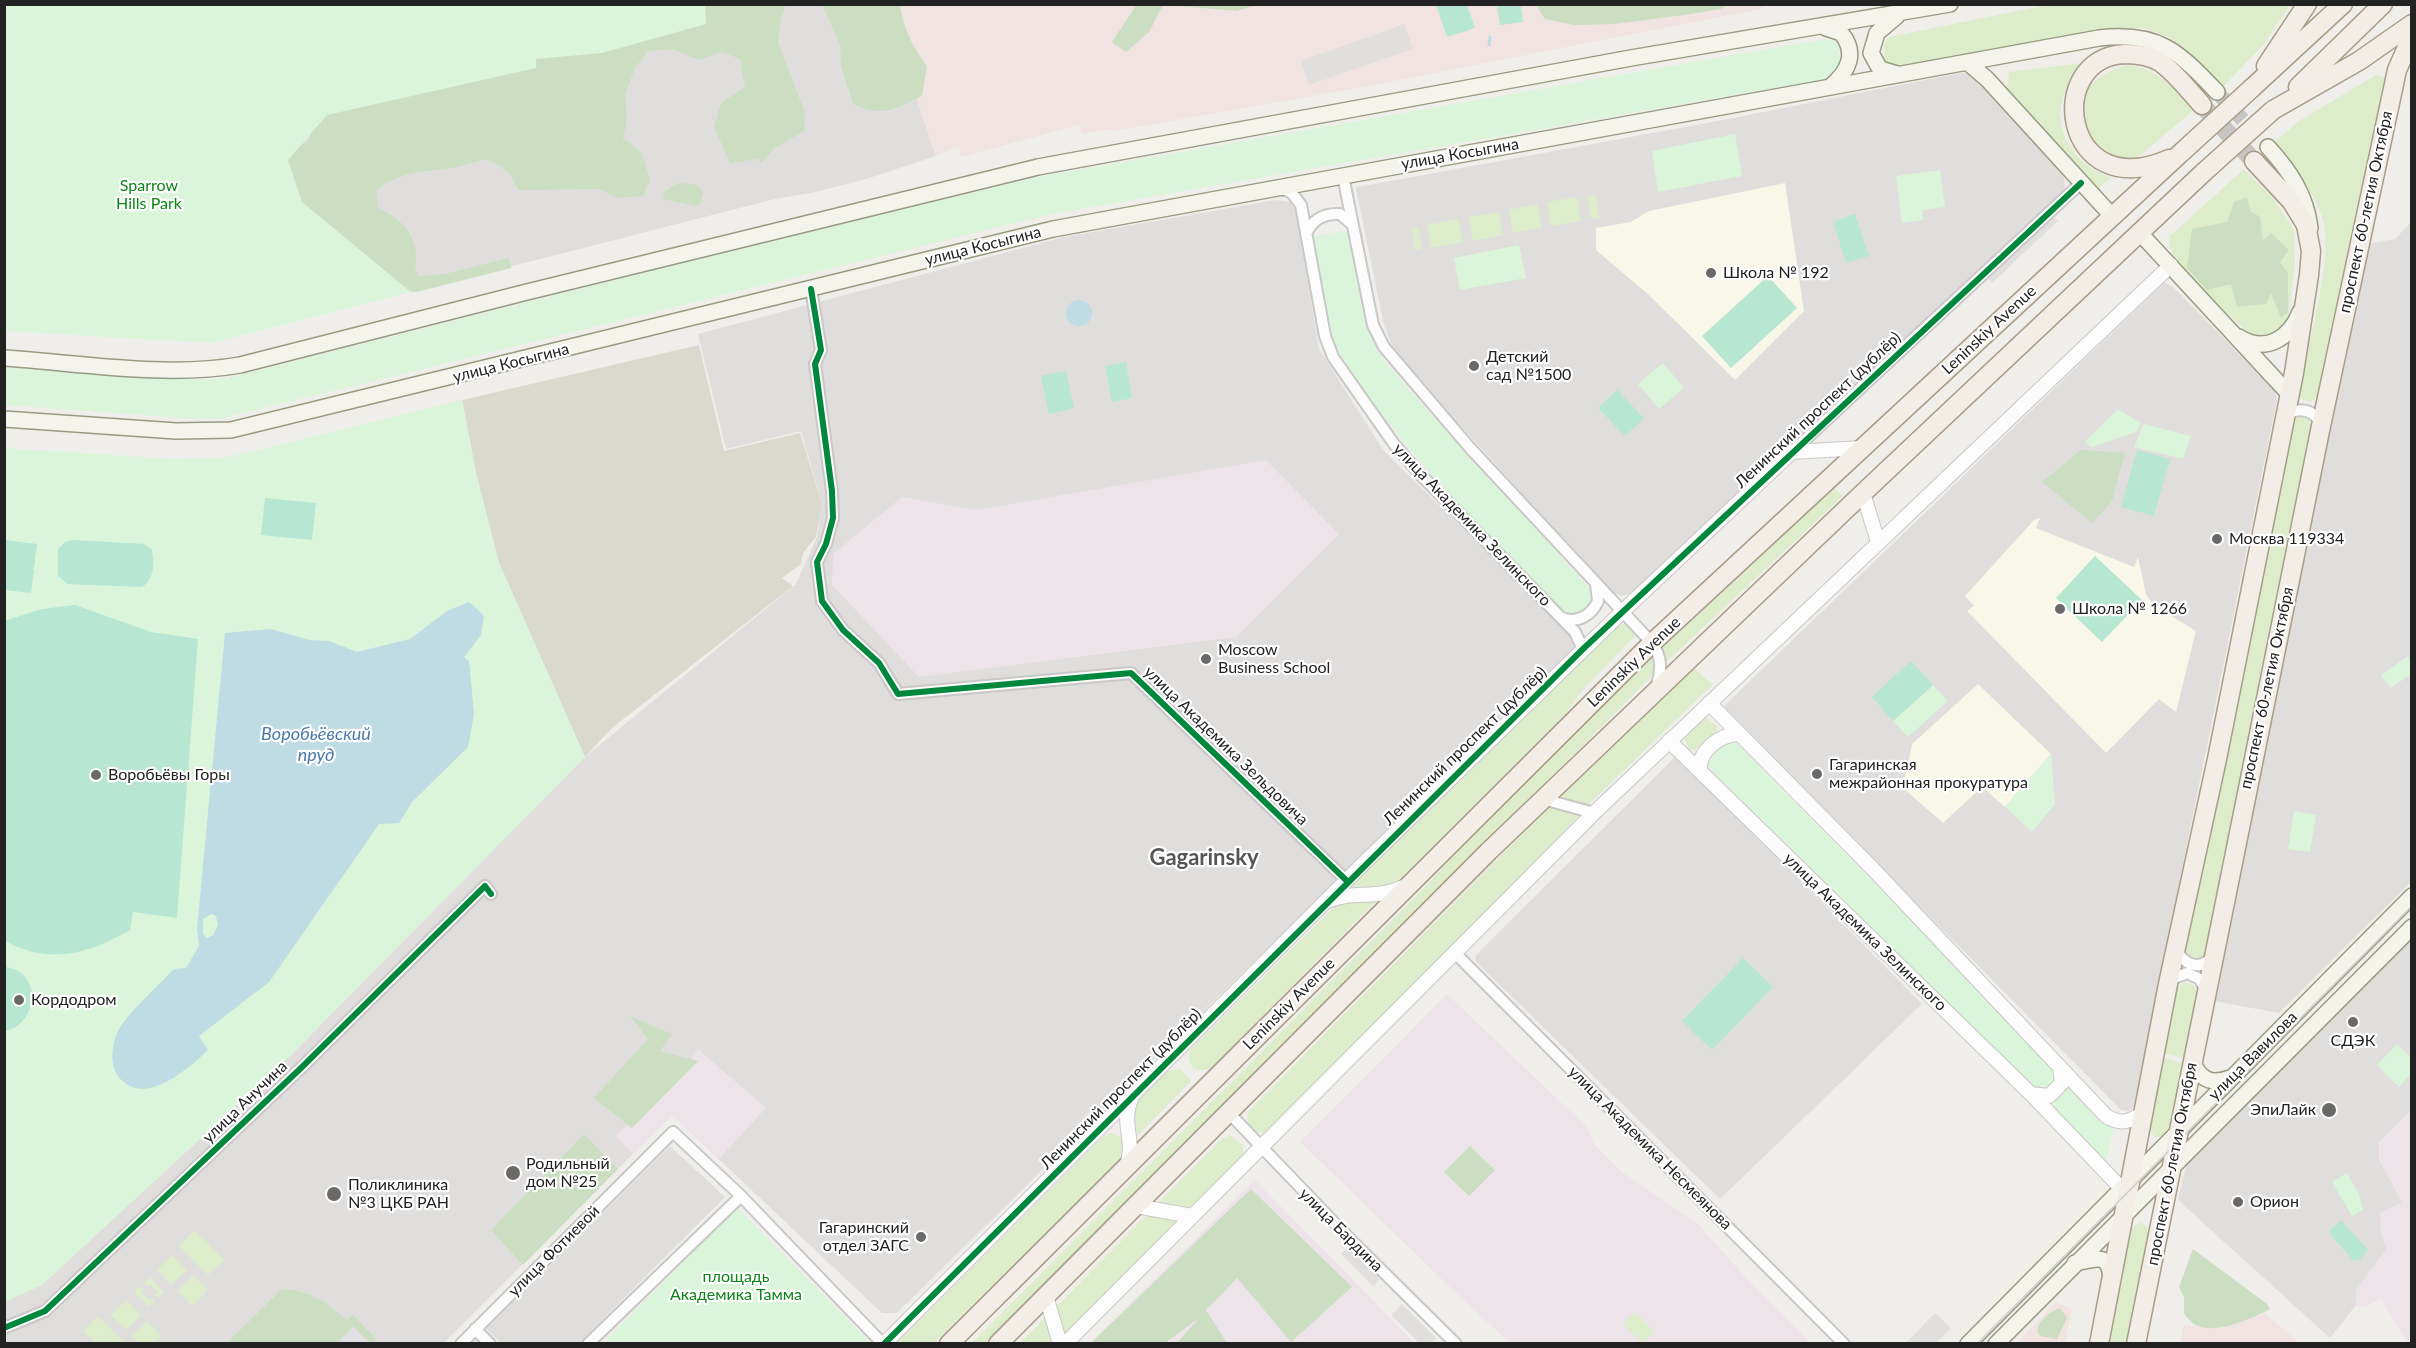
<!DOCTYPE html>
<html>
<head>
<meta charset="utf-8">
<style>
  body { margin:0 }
  #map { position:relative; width:2416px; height:1348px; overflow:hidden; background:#f0eeeb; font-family:Lato,sans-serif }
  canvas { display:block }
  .frame { position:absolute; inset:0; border:6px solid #222; pointer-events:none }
</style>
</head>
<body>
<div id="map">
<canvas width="2416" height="1348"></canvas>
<div class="frame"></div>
</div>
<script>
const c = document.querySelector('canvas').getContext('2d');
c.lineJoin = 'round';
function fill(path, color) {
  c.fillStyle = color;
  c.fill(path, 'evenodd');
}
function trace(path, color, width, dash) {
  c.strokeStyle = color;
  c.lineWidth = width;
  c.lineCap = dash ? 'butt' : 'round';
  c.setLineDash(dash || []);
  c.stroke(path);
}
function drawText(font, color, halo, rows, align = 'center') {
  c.font = font + ' Lato,sans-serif';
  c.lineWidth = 4.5;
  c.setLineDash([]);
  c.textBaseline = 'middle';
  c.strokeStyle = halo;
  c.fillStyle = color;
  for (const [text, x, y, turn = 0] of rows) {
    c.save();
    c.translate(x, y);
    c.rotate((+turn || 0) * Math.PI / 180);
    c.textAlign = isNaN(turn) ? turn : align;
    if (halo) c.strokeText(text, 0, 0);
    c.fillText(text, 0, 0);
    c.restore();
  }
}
fill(new Path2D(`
  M705,4L879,5L916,96L936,156L866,179L811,193L775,199L411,292L302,202L288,160L327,115Z
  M1961,73L1974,74L1981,79L2064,175L2065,190L2050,205H2043L1978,266L1980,269L1630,594L1621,596L1612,592L1406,366L1392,345L1384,325L1356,189L1358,187L1718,121Z
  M1276,200L1290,202L1296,211L1319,349L1384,451L1574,637L1575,652L1542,684L1534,685L897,1313H882L672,1115L444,1343H5L4,1302L42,1284L291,1055L585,757L796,584L817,537L822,504L801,431L726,449L698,334L1064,237Z
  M2411,222V882L2279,1013L2214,1001L2368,244L2395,239Z
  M2164,283L2171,285L2274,389L2277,399L2134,1107L2128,1111L2121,1110L1725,710L1724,706Z
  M1674,758H1679L1922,1004L1720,1199L1475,961L1476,955Z
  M2411,936V1111L2379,1143V1159L2402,1202L2381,1234L2387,1248L2356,1291V1305L2330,1338L2178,1200L2186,1166Z
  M670,1146L725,1197L579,1343H501L486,1329Z`), '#dfdedc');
fill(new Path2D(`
  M1765,4L1766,8L1358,88L1114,131L1110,129L1082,134L1079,125L961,157L959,147L936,156L916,96L879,5Z
  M2056,1302L2072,1309L2065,1343L2016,1344Z
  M2264,1313L2300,1343L2180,1344L2184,1325L2210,1328Z`), '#f1e3e1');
fill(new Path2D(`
  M1266,460L1339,534L1236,637L919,677L832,585L833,554L902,497L976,510Z
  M1447,994L1587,1127L1594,1144L1622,1172L1698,1224L1749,1281L1811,1343H1510L1459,1296L1300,1142Z
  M699,1050L766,1108L719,1159L672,1115L633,1154L616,1136Z
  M2411,1111L2412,1343L2408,1344L2381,1299L2363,1308L2356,1305V1291L2387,1248L2381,1234L2380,1213L2402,1202L2379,1159V1142Z
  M1255,1180L1415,1343L1089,1344Z`), '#ede4e9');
fill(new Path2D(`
  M1785,183L1804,311L1735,380L1650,296L1596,250V228L1631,222L1649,211Z
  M2040,518L2036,528L2134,567L2138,557L2146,594L2153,605L2196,631L2176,712L2159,699L2106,753L1967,611L1974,606L1965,596L2034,520Z
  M1978,684L2051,754L2005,807L1982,787L1943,823L1903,788L1912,744Z`), '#f8f7e8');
fill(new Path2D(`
  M699,345L724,451L800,433L822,504L816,537L803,553L801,564L782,578L793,586L612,728L585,757L499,563L476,473L462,400Z`), '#d9d9cd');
fill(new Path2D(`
  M2047,5H2290L2264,44L2224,86L2169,37L2147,29L2123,28L1892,69L1885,63L1884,45L1889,37Z
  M2090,62C2081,71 2069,82 2064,95C2050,131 2078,167 2111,178L2098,188L2007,89L2009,72Z
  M2129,65C2159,70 2174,88 2194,110L2132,162L2117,161L2088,138C2086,129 2082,118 2082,109C2082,84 2108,69 2129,65Z
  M2376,75L2386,77L2345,264L2341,296L2318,397C2311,402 2307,402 2300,398L2298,392C2307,350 2332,264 2324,224C2316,191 2294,168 2271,145L2299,121Z
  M2244,169L2272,197L2294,230L2295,263L2288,320L2278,333L2253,336C2229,313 2165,270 2170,236Z
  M1595,195L1599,218L1591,219L1587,196Z
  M1577,197L1581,221L1551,226L1547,202Z
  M1537,204L1542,228L1513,233L1509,210Z
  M1499,212L1503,235L1473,241L1469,217Z
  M1458,219L1463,242L1431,248L1427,225Z
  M1418,227L1422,249L1415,250L1411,228Z
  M2303,415L2309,418L2312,428L2205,956L2203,960L2193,963L2185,954V950L2291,425L2293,418Z
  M1834,488L1843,496L1664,664L1662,649Z
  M1623,624L1631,627L1635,636L1584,688L1566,713L1392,887L1371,891L1349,887L1614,628Z
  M1654,656L1656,672L985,1343L971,1344L1427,885L1474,833Z
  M1693,667L1712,685L1588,805L1558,798Z
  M1705,717L1717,726V732L1695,750L1689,749L1684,737Z
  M1554,807L1579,815L1495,906L1266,1134L1251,1130L1247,1121L1249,1111L1547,809Z
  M1341,900L1375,902L1211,1068C1197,1075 1185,1065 1190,1050Z
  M2184,982L2194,985L2197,993L2185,1058L2163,1053L2175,990Z
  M2162,1058L2183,1063L2170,1130L2161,1137H2155L2148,1129Z
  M1180,1069L1191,1081L1138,1135L1130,1106L1166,1071Z
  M1111,1133L1124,1139L1126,1153L934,1343L896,1344L1103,1137Z
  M1230,1135L1242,1144L1244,1155L1058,1343L1019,1344L1222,1139Z
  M2141,1222L2148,1228L2150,1239L2129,1343L2106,1344L2126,1239L2131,1228Z
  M195,1230L224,1260L208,1275L179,1246Z
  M172,1255L187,1270L171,1285L157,1270Z
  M193,1275L208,1290L192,1306L178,1291Z
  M150,1277L164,1292L158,1298L155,1295L158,1292L149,1284L147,1286L144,1283Z
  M140,1286L144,1289L141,1292L150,1300L153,1298L155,1301L149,1307L134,1292Z
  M126,1300L141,1315L126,1330L111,1315Z
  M1635,1312L1655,1332L1643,1343L1623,1324Z
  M98,1316L125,1343H95L83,1331Z
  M147,1321L162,1336L154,1343H139L132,1336Z`), '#ddeccb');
fill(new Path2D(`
  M786,4L781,18L778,42L805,113L804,131L775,148L761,163L757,159L730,163L714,127L721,103L745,87L740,59L722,52L699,60L672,49L648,51L635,68L625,95L627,118L623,139L642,153L650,180L643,196L616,198L600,189L518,190L510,174L489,159C478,160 467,165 456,167C425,173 403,169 376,191L378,208C404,219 421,240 415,269L419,276L445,274L509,258L511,268L417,292L392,290L259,207L291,150L309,141L314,121L4,95L168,5Z
  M1137,4L1163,5L1149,32L1126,52L1112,42Z
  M822,5H900C904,30 912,46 927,66L922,96C895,109 882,118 853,104L841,66L840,44Z
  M1168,5H1257L1236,11Z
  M1536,5H1727L1721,9L1684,15L1615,24L1574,25L1545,19Z
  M679,183C690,184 698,182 703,193L700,204L695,206L664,199L663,195L665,191Z
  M2247,197L2250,211L2260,217L2263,241L2271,233L2289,250L2280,262L2288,273V312L2281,318L2271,293L2266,304L2237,307L2231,284L2207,290L2187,268L2192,229L2227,222L2234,202Z
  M2081,450L2125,453L2112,501L2092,523L2042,482Z
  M630,1016L672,1034L660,1051L698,1061L632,1128L594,1098L648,1039Z
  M584,1134L618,1169L523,1265L491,1230Z
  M1470,1146L1495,1170L1469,1196L1444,1172Z
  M1251,1189L1352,1287L1291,1342L1237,1278L1206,1310L1227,1343H1177L1199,1318L1165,1343H1091Z
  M2193,1249L2267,1304L2270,1309C2253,1318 2217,1334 2198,1326C2192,1324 2188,1318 2184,1314V1297L2179,1287Z
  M282,1289C314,1292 322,1300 347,1320L353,1315L377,1340L370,1343L353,1326L337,1343H227Z
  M2060,1308L2067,1318L2057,1339L2040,1336L2037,1331C2039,1319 2050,1312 2060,1308Z`), '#cbdec1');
fill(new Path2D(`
  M705,4L706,24L602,53L536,59V68L327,115L288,160L302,202L411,292L212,343L5,331V5Z
  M1825,39L1838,43L1841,68L1832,78L1052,214L219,419H195L5,405L4,366L195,380L223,379L987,186Z
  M1735,134L1742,176L1658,192L1652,151Z
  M1940,170L1945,207L1922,210L1923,220L1902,223L1896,176Z
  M1348,230L1366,319L1375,345L1388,366L1594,593V602L1583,613L1567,618L1428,471L1364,393L1330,336L1311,237Z
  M1519,245L1526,278L1460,290L1454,258Z
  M1663,363L1684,388L1659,409L1638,384Z
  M462,400L476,473L499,563L585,757L291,1055L42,1285L5,1302L4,448L174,459L228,457Z
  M2118,409L2141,423L2136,432L2092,447L2085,442Z
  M2144,424L2191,436L2183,459L2134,447Z
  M2408,656L2411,661V674L2391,688L2381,675Z
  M1933,685L1948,701L1908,737L1893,721Z
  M1727,738L1735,741L2058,1070L2060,1079L2045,1094L2032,1091L1704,765L1706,756Z
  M2051,754L2055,804L2032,832L2005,807Z
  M2294,811L2316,815L2310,852L2288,849Z
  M2397,1044L2412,1058L2411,1074L2399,1087L2377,1065Z
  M2068,1086L2114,1127L2106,1161L2053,1109L2055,1099Z
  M2347,1173L2359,1194L2363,1210L2352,1216L2332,1182Z
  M737,1207L868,1341L866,1344H603Z`), '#daf5da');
fill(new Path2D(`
  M1436,5H1467L1475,28L1447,37Z
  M1497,5H1521L1523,22L1500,25Z
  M1855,214L1869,256L1846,263L1833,222Z
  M1768,276L1797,308L1731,368L1702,336Z
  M1126,362L1132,398L1112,402L1105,366Z
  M1066,371L1074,408L1049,414L1041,376Z
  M1617,390L1644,418L1625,436L1598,408Z
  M2137,450L2170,459L2154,516L2121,507Z
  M265,498L316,503L312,540L261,535Z
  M5,540L37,544L34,568H30L34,569L31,593L5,590Z
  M73,540L144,544L152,550C154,564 155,578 142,587L67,584L58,576V549L65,542Z
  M2095,556L2142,600L2102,642L2056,598Z
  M75,605L151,632L198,639L177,918L133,912L130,930C88,954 50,965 5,941L4,621L42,609Z
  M1911,661L1933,685L1893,721L1872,697Z
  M1743,958L1773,987L1712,1050L1682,1021Z
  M5,967C43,971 39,1024 5,1031Z
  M2341,1220L2368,1250L2358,1261L2353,1260L2330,1234V1230Z`), '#b7e6d2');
fill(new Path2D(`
  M1404,24L1413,49L1309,85L1301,61Z
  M2043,205H2050L1980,269L1978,266Z
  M2053,216L2058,221L1992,283L1987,278Z
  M1574,257L1592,274L1601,266L1658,329L1620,361L1546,283Z
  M1295,271L1309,352L1292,355L1284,306L1272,307L1267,276Z
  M1245,722L1259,737L1253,743L1239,728Z
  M1097,731L1099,768H1112L1116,823L1021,940L1001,923L1083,828L1081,808H1075V776L1081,775L1079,733Z
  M1717,878L1825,982L1804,1003L1701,904L1714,891L1709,886Z
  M1121,894L1155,924L1124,960L1089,930Z
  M381,1179L412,1211L355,1267L323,1236Z
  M1348,1247L1380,1279L1373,1286L1341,1254Z
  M1402,1304L1436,1338L1431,1343H1419L1391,1315Z
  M1935,1313L1951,1328L1936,1343H1906Z`), '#e0dfde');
fill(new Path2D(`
  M353,1328L367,1343H346L341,1339Z`), '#e2e1e5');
fill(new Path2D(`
  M1066 313a13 13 0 1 1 26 0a13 13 0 1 1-26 0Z
  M469,602L484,616L481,635L464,657L469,661L474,714L468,747L412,802L399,823L379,824L269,982L199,1036L208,1050C187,1070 143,1109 118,1076C109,1063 112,1045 118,1031C125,1016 161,983 174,969L186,968L199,946L197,929L225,633L271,629L309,640L329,641L357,652L410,639L447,611ZM211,914L216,916L218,925L213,935L207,938L203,934V919Z`), '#bfdbe3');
trace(new Path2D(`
  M1489,45L1490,37`), '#bfdbe3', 3);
trace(new Path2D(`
  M2217,92L2268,147`), '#c7c5c3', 15, [15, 8]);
trace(new Path2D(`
  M2202,105L2254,161`), '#c7c5c3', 18, [18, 9]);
const minor = new Path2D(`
  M1343,176L1373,325L1384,347L1470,448L1652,643C1662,656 1662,673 1656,687
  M1278,188L1291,192L1301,205L1325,336L1333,357L1394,444L1420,474L1575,632L1583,649
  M1306,234C1313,219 1324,213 1340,214L1353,225
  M811,289L821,350L815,364L832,491L833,518L826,544L817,562L822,601L843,630L879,663L898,694L1131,673L1347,881
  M2285,416C2298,406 2315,409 2321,425
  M1792,452L2081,183
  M1562,618C1577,624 1592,615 1598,601L1596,584
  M1543,799L1594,813
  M2176,948C2183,965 2200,972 2213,956
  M1455,953L1844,1344
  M2169,983L2174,978L2187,973L2200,979L2206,992
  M1229,1113L1348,1237L1456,1344
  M4,1328L45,1311L301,1068L485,886L491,894
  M475,1329L490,1344
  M461,1344L673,1132L741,1196L883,1344
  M588,1344L741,1196`);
const tertiary = new Path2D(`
  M1863,493L1878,542
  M1709,703L1873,869L2106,1116C2121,1125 2128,1122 2142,1114
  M1669,741L2031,1094L2121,1188
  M1700,769C1699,750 1721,734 1739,734
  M1328,901C1352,890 1379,900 1403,887
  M2031,1094L2049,1096L2062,1083L2060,1067
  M1126,1167C1137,1143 1120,1124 1131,1099
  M1136,1206L1192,1216
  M1046,1296L1060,1344
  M884,1344L1363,864L1623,611L1792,452L1862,448
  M1065,1344L1594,813L2171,265`);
const secondary = new Path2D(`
  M1897,16L1877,33L1871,53L1880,69L1897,74
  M1826,28L1841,33C1858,53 1848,72 1830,87
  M1967,62L1987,79L2112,216
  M2268,147C2290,171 2306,195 2310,228
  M2139,232L2289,394
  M2239,337C2266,354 2290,338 2300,312
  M4,358C79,363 167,378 240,365L527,292L1038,167L1631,58L1950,4
  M4,419L176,431L231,430L1053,229L2099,38C2158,31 2178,51 2217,92
  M2192,1061C2200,1080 2211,1085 2230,1078
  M2075,1263C2094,1260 2109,1250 2111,1279
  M1968,1344L2412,896
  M1996,1344L2412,927`);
const primary = new Path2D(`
  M2266,66L2307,4
  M2298,87L2383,4
  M2252,88L2343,4
  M2273,110L2359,61L2412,24
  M2169,159C2062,206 2043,57 2125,54C2137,54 2150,56 2160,62C2176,73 2189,91 2202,105
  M949,1344L1652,643L2183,151
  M998,1344L1489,851L1863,493L2204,172
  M2099,1344L2168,984L2217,759L2294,373L2309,275L2311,251L2306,225L2292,202L2254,161
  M2136,1344L2321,426L2397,70L2412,36`);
trace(minor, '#c9c8c7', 14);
trace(tertiary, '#c9c8c7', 16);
trace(secondary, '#999a82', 18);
trace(primary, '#a79c86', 21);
trace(minor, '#fdfcfc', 10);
trace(tertiary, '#fdfcfc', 14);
trace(secondary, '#f4f4ed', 15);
trace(primary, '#f3ede7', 18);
trace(new Path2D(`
  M1977,1344L2412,906`), '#ccc', 1.5);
const primaryBridge = new Path2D(`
  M2183,151L2252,88
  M2204,172L2273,110`);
trace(primaryBridge, '#a79c86', 21, []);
trace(primaryBridge, '#f3ede7', 18);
trace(new Path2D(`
  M811,289L821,350L815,364L832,491L833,518L826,544L817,562L822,601L843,630L879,663L898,694L1131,673L1347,881
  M4,1328L45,1311L301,1068L485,886L491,894
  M884,1344L1583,649L2081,183`), '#00873e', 6);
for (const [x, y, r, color] of [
  [1711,273,6,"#6a6968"],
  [1474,366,6,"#6a6968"],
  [2217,539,6,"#6a6968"],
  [2060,609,6,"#6a6968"],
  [1206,659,6,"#6a6968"],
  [1817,774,6,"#6a6968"],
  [96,775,6,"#6a6968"],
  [19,1000,6,"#6a6968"],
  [2353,1022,6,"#6a6968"],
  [2329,1110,8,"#6a6968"],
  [513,1173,8,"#6a6968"],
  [334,1194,8,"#6a6968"],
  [2238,1202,6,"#6a6968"],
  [921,1237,6,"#6a6968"]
]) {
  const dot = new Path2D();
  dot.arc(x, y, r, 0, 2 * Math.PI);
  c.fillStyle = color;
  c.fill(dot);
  trace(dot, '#fff', 2);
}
drawText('16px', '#222', '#fff', [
  ["улица Косыгина",1460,154,-10],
  ["проспект 60-летия Октября",2366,212,-78],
  ["улица Косыгина",983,246,-14],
  ["Leninskiy Avenue",1989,330,-43],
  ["улица Косыгина",511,363,-14],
  ["Ленинский проспект (дублёр)",1818,410,-43],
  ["улица Академика Зелинского",1472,525,46],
  ["Leninskiy Avenue",1634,662,-44],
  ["проспект 60-летия Октября",2267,688,-78],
  ["улица Академика Зельдовича",1226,746,44],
  ["Ленинский проспект (дублёр)",1465,746,-44],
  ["улица Академика Зелинского",1865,932,44],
  ["Leninskiy Avenue",1289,1004,-45],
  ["улица Вавилова",2253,1056,-45],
  ["Ленинский проспект (дублёр)",1121,1089,-45],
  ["улица Анучина",245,1102,-44],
  ["улица Академика Несмеянова",1650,1148,45],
  ["проспект 60-летия Октября",2172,1164,-79],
  ["улица Бардина",1341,1230,45],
  ["улица Фотиевой",554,1251,-45]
]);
drawText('16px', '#0c8416', '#fff', [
  ["Sparrow",149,186],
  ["Hills Park",149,204],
  ["площадь",736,1277],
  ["Академика Тамма",736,1295]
]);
drawText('16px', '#222', '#fff', [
  ["Школа № 192",1723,273],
  ["Детский",1486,357],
  ["сад №1500",1486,375],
  ["Москва 119334",2229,539],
  ["Школа № 1266",2072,609],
  ["Moscow",1218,650],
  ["Business School",1218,668],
  ["Гагаринская",1829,765],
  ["межрайонная прокуратура",1829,783],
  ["Воробьёвы Горы",108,775],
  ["Кордодром",31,1000],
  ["СДЭК",2353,1041,"center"],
  ["ЭпиЛайк",2316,1110,"right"],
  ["Родильный",526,1164],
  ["дом №25",526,1182],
  ["Поликлиника",348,1185],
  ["№3 ЦКБ РАН",348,1203],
  ["Орион",2250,1202],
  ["Гагаринский",909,1228,"right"],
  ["отдел ЗАГС",909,1246,"right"]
], 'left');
drawText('italic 18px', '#4a7aab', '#fff', [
  ["Воробьёвский",316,734],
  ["пруд",316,755]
]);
drawText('bold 22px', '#555', '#fff', [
  ["Gagarinsky",1204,858]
]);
</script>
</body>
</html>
